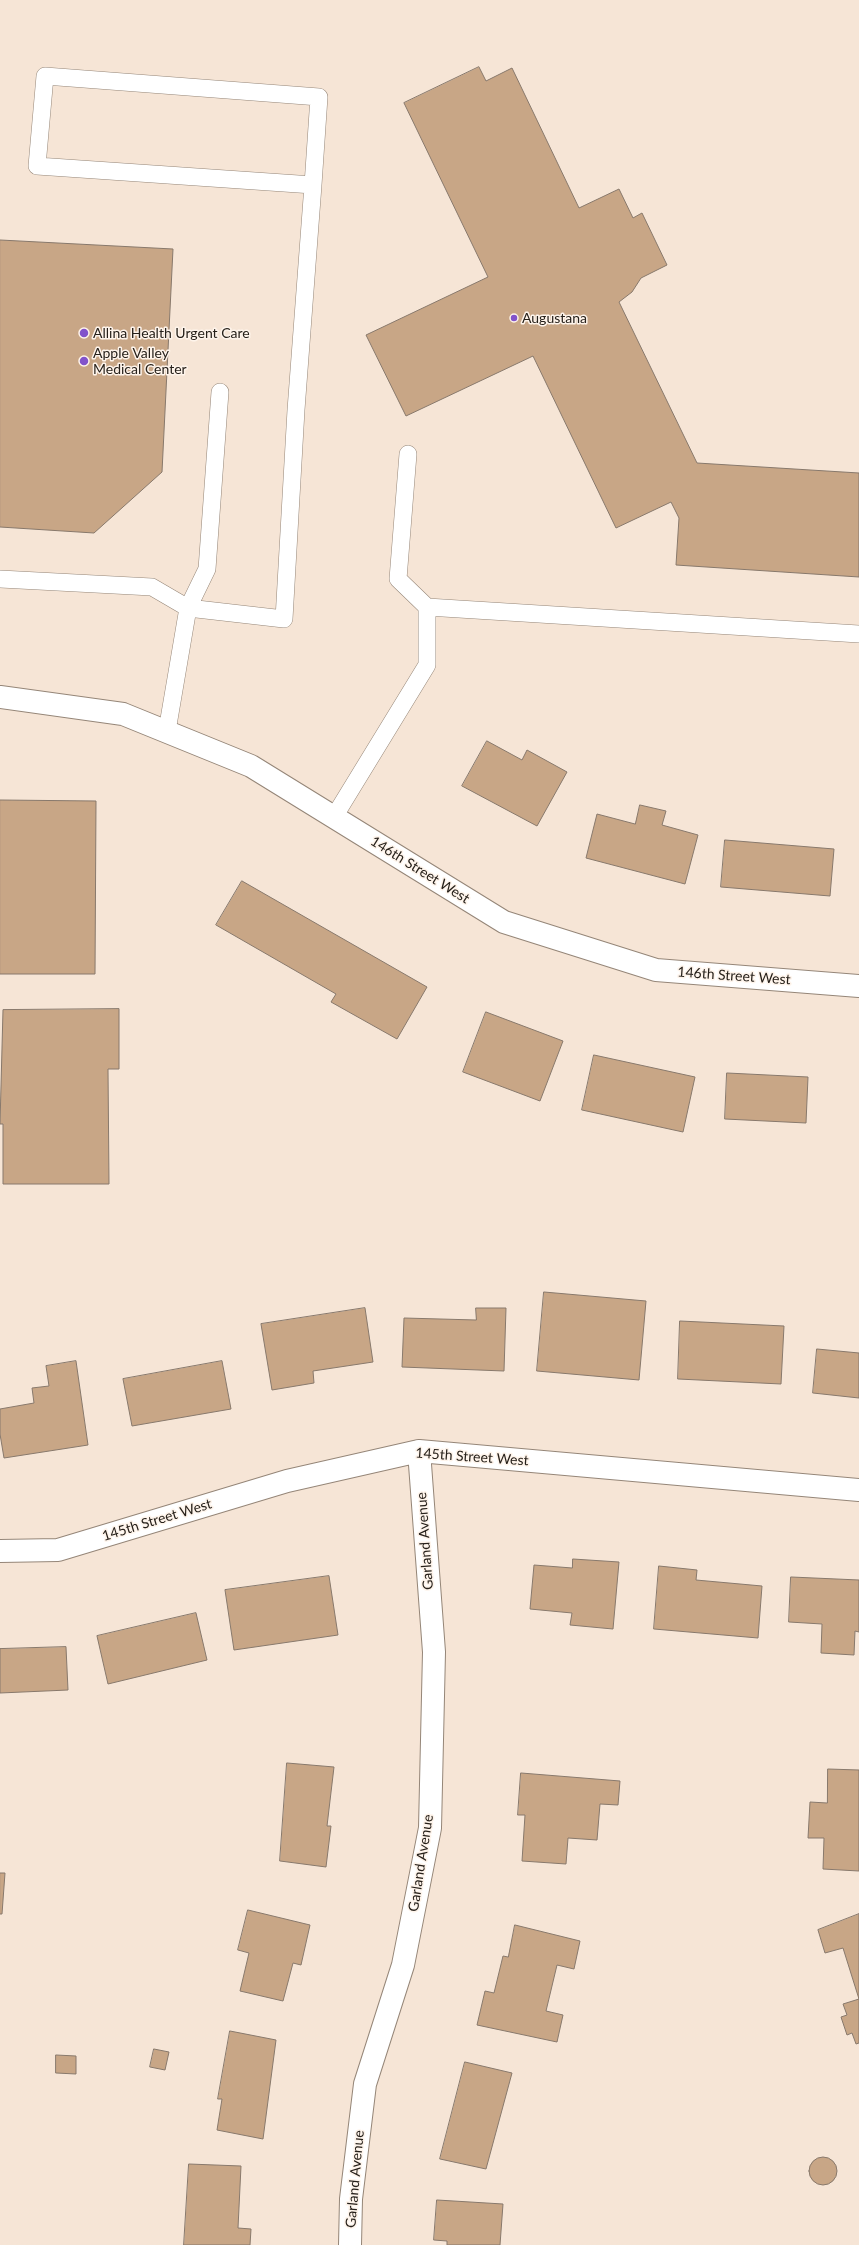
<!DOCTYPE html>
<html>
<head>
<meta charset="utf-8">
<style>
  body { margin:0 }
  canvas { display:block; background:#f6e5d6 }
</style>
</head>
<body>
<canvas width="859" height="2245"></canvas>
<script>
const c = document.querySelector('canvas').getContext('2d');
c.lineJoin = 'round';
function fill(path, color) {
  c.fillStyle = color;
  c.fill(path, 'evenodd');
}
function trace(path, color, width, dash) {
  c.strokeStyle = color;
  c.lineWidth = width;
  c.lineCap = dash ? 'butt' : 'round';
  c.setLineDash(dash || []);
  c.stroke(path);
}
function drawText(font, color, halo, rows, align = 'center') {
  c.font = font + ' Lato,sans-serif';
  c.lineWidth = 3;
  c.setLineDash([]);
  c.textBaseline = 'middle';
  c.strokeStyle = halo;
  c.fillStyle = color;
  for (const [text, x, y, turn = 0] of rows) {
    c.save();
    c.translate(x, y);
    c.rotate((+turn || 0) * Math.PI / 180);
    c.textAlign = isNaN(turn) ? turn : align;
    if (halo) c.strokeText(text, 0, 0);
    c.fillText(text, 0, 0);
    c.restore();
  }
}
const building = new Path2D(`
  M479,67L486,81L512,68L579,208L619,189L633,218L642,213L667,265L641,278L632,292L619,302L697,463L859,473V577L676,565L679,518L671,502L616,528L533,356L406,416L366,335L488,277L404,103Z
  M0,240L173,249L162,472L94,533L0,527Z
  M487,741L522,760L527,750L567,772L537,826L462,786Z
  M0,800L96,801L95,974H0Z
  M640,805L666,811L662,825L698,835L685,884L586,858L597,814L635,824Z
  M725,840L834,849L830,896L721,887Z
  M242,881L427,987L397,1039L331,1002L336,994L216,925Z
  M119,1009V1069H108L109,1184H3V1124H0L3,1010Z
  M486,1012L563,1041L540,1101L463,1072Z
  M594,1055L695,1077L683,1132L582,1110Z
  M727,1073L808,1077L806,1123L725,1119Z
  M544,1292L646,1301L639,1380L537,1371Z
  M365,1308L373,1362L313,1371L314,1383L272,1390L261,1324Z
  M476,1308H506L504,1371L402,1367L404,1318L476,1320Z
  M680,1321L784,1326L781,1384L678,1379Z
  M817,1349L859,1353V1398L813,1393Z
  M76,1361L88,1445L4,1458L0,1434V1409L34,1403L32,1388L49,1386L46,1366Z
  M222,1361L231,1409L132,1426L123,1379Z
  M573,1559L619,1562L613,1629L570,1625L572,1613L530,1609L534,1565L572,1568Z
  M659,1566L697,1570L696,1580L762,1586L758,1638L654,1629Z
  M329,1576L338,1635L234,1650L225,1590Z
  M791,1577L859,1580V1632L855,1631L854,1655L821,1653L822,1624L789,1622Z
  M196,1613L207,1660L108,1684L97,1636Z
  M66,1647L68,1690L0,1693V1649Z
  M287,1763L334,1767L327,1826H331L326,1867L280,1861Z
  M828,1769L859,1770V1871L823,1869L824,1838H808L810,1802L827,1803Z
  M521,1773L620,1781L618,1805L600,1804L597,1840L568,1838L566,1864L522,1861L525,1815H518Z
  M0,1873H5L2,1914H0Z
  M248,1910L310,1925L301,1965L293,1963L283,2001L240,1991L249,1953L238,1950Z
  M859,1914V2043L856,2044L852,2033L847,2035L841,2017L847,2015L843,2004L859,1999L843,1948L825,1953L818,1930Z
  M515,1925L580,1941L574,1969L557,1965L546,2011L563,2015L557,2042L477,2025L485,1991L494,1993L503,1956L508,1957Z
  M230,2031L276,2040L263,2139L217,2130L222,2099H218Z
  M154,2049L169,2052L165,2070L150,2067Z
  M56,2055L76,2056V2074L56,2073Z
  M465,2062L512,2073L486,2169L440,2159Z
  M809 2171a14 14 0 1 1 28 0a14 14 0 1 1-28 0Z
  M189,2164L241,2166L238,2228L251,2229L250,2245H184Z
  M437,2200L503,2204L500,2245H447V2241L434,2240Z`);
fill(building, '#c8a686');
trace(building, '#88796c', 1);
const lane = new Path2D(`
  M220,392L207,569L188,608L284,619L296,410L313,185L37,166L45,76L319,97L313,185
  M408,454L398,579L427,607
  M0,579L152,587L188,608L167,731
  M334,817L427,665V607L859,634`);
const street = new Path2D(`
  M0,697L123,714L251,766L504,922L656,970L859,986
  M0,1551L58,1550L287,1481L419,1451L859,1490
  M350,2245L351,2199L365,2084L403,1965L430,1828L434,1652L419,1451`);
trace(lane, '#958678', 18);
trace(street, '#958678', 24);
trace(lane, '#fff', 17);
trace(street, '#fff', 22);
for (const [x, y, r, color] of [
  [514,318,4,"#8253cb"],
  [84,333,5,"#8253cb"],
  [84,361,5,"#8253cb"]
]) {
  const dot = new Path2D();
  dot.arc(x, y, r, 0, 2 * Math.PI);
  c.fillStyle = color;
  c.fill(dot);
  trace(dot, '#fef4eb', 1.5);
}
drawText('14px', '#26201a', '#fef4eb', [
  ["Augustana",522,318],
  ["Allina Health Urgent Care",93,333],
  ["Apple Valley",93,353],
  ["Medical Center",93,369]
], 'left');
drawText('14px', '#26201a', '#fef4eb', [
  ["146th Street West",420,870,32],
  ["146th Street West",734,976,4],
  ["145th Street West",472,1457,4],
  ["145th Street West",157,1520,-17],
  ["Garland Avenue",425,1541,-94],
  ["Garland Avenue",421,1863,-81],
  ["Garland Avenue",355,2179,-85]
]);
</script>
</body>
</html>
